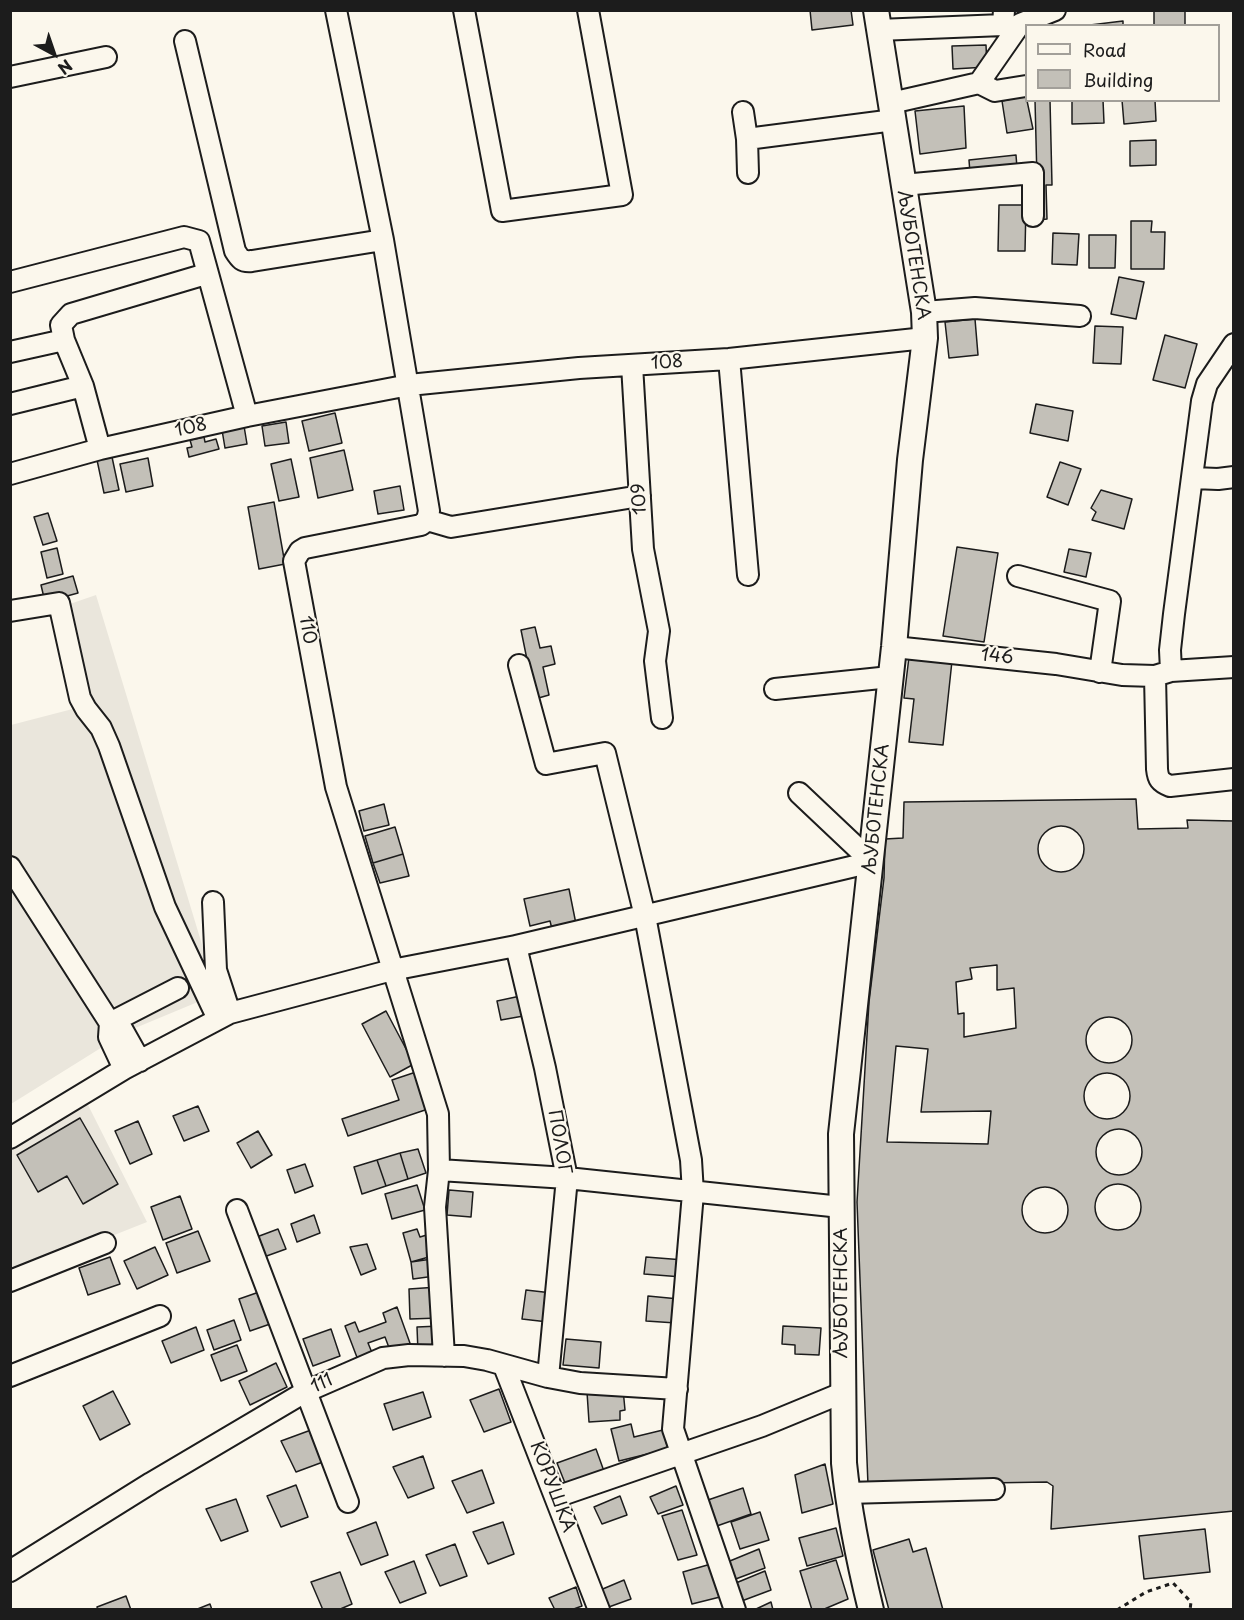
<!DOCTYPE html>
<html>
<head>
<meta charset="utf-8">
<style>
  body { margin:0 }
  #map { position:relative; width:1244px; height:1620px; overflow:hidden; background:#fbf7ec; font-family:"Playpen Sans",sans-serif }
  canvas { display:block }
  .frame { position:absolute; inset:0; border:12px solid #1c1c1c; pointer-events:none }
  .legend { position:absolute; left:1025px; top:24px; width:195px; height:78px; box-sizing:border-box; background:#fbf7ec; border:2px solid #a29f99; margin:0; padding:8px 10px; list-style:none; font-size:18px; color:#1c1c1c }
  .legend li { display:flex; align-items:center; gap:12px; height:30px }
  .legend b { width:30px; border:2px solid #a29f99 }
  .north { position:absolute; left:24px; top:24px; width:60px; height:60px; -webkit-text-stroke:4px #fbf7ec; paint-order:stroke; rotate:140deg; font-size:16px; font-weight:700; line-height:24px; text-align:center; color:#1c1c1c }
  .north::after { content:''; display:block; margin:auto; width:21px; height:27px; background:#1c1c1c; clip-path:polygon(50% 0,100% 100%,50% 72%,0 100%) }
</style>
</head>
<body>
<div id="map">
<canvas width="1244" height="1620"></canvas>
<div class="frame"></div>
<ul class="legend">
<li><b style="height:8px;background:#fbf7ec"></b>Road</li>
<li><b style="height:16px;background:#c3c0b8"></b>Building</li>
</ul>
<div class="north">N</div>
</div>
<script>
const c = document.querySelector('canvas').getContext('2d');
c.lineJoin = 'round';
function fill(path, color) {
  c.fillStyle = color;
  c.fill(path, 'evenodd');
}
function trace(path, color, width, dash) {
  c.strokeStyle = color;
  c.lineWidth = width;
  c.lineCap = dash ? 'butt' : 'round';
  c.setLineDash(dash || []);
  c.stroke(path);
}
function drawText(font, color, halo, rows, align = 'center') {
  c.font = font + ' "Playpen Sans",sans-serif';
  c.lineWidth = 4.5;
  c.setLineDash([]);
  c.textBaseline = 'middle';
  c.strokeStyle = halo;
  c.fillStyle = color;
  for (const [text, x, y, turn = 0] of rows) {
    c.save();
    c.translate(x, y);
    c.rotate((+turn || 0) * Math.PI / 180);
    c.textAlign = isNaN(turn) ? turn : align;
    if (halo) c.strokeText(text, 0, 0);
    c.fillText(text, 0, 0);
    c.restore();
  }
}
fill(new Path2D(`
  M96,595L217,994L128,1031L11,1104V725L88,705L64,606Z
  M87,1103L147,1222L11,1276V1146Z`), '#eae6dc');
const building = new Path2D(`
  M810,10H851L853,25L812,30Z
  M1154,10H1185V26H1154Z
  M1123,21V26H1090V25Z
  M986,45L987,67L953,69L952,46Z
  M1026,96L1033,129L1007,133L1002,101Z
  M1035,100H1050L1052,185H1046L1047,219L1038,220Z
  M1072,100H1103L1104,123L1072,124Z
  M1122,100H1155L1156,121L1124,124Z
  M964,106L966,148L920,154L915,111Z
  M1156,140V165L1130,166V141Z
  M1016,155L1017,168L970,173L969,160Z
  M999,205H1026L1025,251H998Z
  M1131,221H1152L1151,232H1165L1164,269H1131Z
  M1053,233L1079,234L1077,265L1052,264Z
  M1089,235H1116L1115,268H1089Z
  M1119,277L1144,282L1136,319L1111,314Z
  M975,319L978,355L949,358L945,322Z
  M1095,326L1123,327L1121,364L1093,363Z
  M1165,335L1197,344L1185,388L1153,380Z
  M1036,404L1073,411L1068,441L1030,433Z
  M335,413L342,443L309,451L302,421Z
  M286,422L289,443L265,446L262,426Z
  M244,426L247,444L225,448L222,430Z
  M204,437L205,442L216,439L219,449L189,457L187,448L192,447L190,440Z
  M344,450L353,490L318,498L310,458Z
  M112,457L119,490L104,493L97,460Z
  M148,458L153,486L126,492L120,464Z
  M291,459L299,497L279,501L271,464Z
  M1060,462L1081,469L1068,505L1047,497Z
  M400,486L404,510L378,514L374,491Z
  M1101,490L1132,499L1124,529L1092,520L1096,512L1091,508Z
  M274,502L285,564L259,569L248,507Z
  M48,513L57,541L43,545L34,517Z
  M957,547L998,553L984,642L943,636Z
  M57,548L63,574L47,578L41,552Z
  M1069,549L1091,553L1086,577L1064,572Z
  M73,576L78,593L45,602L41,585Z
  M535,627L540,648L551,646L555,664L543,667L549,695L535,699L521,630Z
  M909,657L952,661L943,745L909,742L914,699L904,698Z
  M1136,799L1138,829L1188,828L1187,820L1234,821V1511L1051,1529L1053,1486L1047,1482L868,1485L857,1202L869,1002L884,878L885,839L903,838L904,802Z
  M384,804L389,825L364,831L359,811Z
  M1038 849a23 23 0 1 1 46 0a23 23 0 1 1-46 0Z
  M395,827L403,854L373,863L365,836Z
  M403,854L409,876L380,883L373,863Z
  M569,889L576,924L552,929L550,921L530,926L524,899Z
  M997,965V990L1014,988L1016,1028L964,1037V1013L958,1014L956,982L972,979L970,968Z
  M525,995L529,1015L501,1020L497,1001Z
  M386,1011L414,1064L390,1077L362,1024Z
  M1086 1040a23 23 0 1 1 46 0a23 23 0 1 1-46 0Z
  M896,1046L928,1049L921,1112L991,1111L988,1144L887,1142Z
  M416,1072L428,1109L348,1136L342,1119L399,1100L392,1080Z
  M1084 1096a23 23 0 1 1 46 0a23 23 0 1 1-46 0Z
  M198,1106L209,1131L184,1141L173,1116Z
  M80,1118L118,1184L83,1204L67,1176L38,1192L17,1155Z
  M138,1121L152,1154L130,1164L115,1131Z
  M1096 1152a23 23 0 1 1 46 0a23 23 0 1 1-46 0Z
  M258,1131L272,1155L251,1168L237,1143Z
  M418,1149L426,1173L408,1179L400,1153Z
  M400,1153L408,1179L386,1186L377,1160Z
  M377,1160L386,1186L362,1194L354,1167Z
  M305,1164L313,1186L295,1193L287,1170Z
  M1095 1207a23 23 0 1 1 46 0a23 23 0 1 1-46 0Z
  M417,1185L425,1210L392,1219L385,1194Z
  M1022 1210a23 23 0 1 1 46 0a23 23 0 1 1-46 0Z
  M449,1190L473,1192L471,1217L447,1215Z
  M180,1196L192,1229L163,1240L151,1207Z
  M314,1215L320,1233L297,1242L291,1224Z
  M278,1229L286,1249L261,1258L254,1238Z
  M417,1229L420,1237L430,1234L436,1255L411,1262L403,1233Z
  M198,1231L210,1261L177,1273L166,1243Z
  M367,1244L376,1269L361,1275L350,1247Z
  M155,1247L168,1275L137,1289L124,1261Z
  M110,1257L120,1284L88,1295L79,1268Z
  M646,1257L684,1260L682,1277L644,1274Z
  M432,1259L435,1276L413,1279L411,1262Z
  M438,1287L439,1318L410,1319L409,1289Z
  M526,1290L552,1293L548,1322L522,1319Z
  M262,1291L273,1323L250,1331L239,1299Z
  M648,1296L679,1299L676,1323L646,1321Z
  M397,1307L411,1346L391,1353L385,1337L368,1343L373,1355L358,1360L345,1326L355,1322L359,1332L386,1322L383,1313Z
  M234,1320L241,1340L214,1350L207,1330Z
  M440,1326L442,1351L418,1352L417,1327Z
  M783,1326L821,1328L819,1355L795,1354V1345L782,1344Z
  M196,1327L204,1350L171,1363L162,1341Z
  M331,1329L340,1356L313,1366L303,1339Z
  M566,1339L601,1342L599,1368L563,1365Z
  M237,1345L247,1371L221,1381L211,1355Z
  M276,1363L287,1387L250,1405L239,1381Z
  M499,1389L511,1422L484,1432L470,1400Z
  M623,1389L625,1410L620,1411V1420L589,1422L587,1392Z
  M113,1391L130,1424L100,1440L83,1406Z
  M423,1392L431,1417L393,1430L384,1404Z
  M631,1424L634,1437L663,1430L668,1449L619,1461L611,1429Z
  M311,1430L323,1462L296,1472L281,1441Z
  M596,1449L605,1474L567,1488L557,1463Z
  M423,1456L434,1488L408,1498L393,1467Z
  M825,1464L833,1504L802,1513L795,1475Z
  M482,1470L494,1503L467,1513L452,1481Z
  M296,1485L308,1517L281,1527L267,1496Z
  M676,1486L683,1505L658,1514L650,1497Z
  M743,1488L751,1514L714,1527L705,1501Z
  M620,1496L627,1515L602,1524L594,1507Z
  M236,1499L248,1531L221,1541L206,1509Z
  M682,1510L697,1555L678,1560L662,1516Z
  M760,1512L769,1540L740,1549L731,1522Z
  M376,1522L388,1555L361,1565L347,1533Z
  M503,1522L514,1554L488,1564L473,1532Z
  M836,1528L843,1556L807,1566L799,1538Z
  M1205,1529L1210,1572L1144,1579L1139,1536Z
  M909,1539L913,1552L926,1548L943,1610H889L873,1550Z
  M455,1544L467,1576L440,1586L426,1555Z
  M759,1549L765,1568L733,1580L725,1563Z
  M836,1560L848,1599L822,1610H812L800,1571Z
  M414,1561L426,1593L400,1603L385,1572Z
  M711,1564L720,1597L692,1604L683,1572Z
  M765,1571L771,1590L739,1602L731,1585Z
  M340,1572L352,1604L338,1610H323L311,1582Z
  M624,1580L631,1599L606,1608L598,1591Z
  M576,1587L582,1606L571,1610H555L549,1598Z
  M126,1596L131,1610H98L97,1607Z
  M771,1602L773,1610H754Z
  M210,1604L212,1610H195Z`);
fill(building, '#c3c0b8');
trace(building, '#1c1c1c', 1.5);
const minor = new Path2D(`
  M336,10L383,240L429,511L427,520L421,525L305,548L300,551L294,561L336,787L438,1114L439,1170L435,1207L444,1356
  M464,10L502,211L622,195L588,10
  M878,30L1003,25L1004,10
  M185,41L235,251C240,259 242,262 252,261L383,240
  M10,77L106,57
  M979,83L1020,24L1055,10
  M891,103L979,83L995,91L1026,86
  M743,112L747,139L748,173
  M747,139L894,120
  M903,185L1033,173V216
  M10,282L184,237L199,241L247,416
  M924,312L975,308L1080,316
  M64,340L61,325L71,314L206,274
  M10,352L64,340L83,386L100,449
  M729,359L748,575
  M632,365L643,549L659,631L655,661L662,718
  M10,404L83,386
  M10,474L100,449L247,416L409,385L579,368L729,359L925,338
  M1193,478L1218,479L1234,477
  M427,520L451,527L640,496
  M1018,576L1110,601L1100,672
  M10,611L59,603L80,698L86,709L101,728L109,746L165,907L218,1019
  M894,647L1056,664L1122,675L1155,676L1171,671L1234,667
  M519,665L546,764L605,753L645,916L691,1160L693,1193L673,1429L735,1610
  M1171,671L1170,650L1174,614L1202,401L1207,384L1234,344
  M1155,676L1157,769C1158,779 1160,782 1170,786L1234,779
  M775,689L890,677
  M799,793L872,862
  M10,867L110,1023L122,1029L140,1061
  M213,902L216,970L230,1013
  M516,946L545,1068L567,1178L548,1377
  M110,1023L178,988
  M110,1023L109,1037L124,1069
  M10,1138L124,1069L230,1013L392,970L516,946L872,862
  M439,1170L567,1178L841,1207
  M237,1210L348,1502
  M10,1281L105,1243
  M504,1366L599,1610
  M10,1376L160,1316
  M847,1493L994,1489
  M556,1497L762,1426L842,1393
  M10,1571L151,1483L305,1392L383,1358L409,1355L464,1356L487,1360L548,1377L580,1383L677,1389`);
const major = new Path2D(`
  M871,1610C859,1561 849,1513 844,1463L841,1134L894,647L910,460L925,338L924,312L876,10`);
trace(minor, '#1c1c1c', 24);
trace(major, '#1c1c1c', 28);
trace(new Path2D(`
  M1117,1610L1146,1592L1173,1583L1191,1602L1190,1610`), '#1c1c1c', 3, [4.5, 4.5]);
trace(minor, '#fbf7ec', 20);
trace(major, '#fbf7ec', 24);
drawText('18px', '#1c1c1c', '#fbf7ec', [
  ["ЉУБОТЕНСКА",913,255,81],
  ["108",667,363,-4],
  ["108",191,428,-13],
  ["109",640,499,-94],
  ["110",307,630,79],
  ["146",997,657,6],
  ["ЉУБОТЕНСКА",877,809,-84],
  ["ПОЛОГ",559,1142,80],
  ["ЉУБОТЕНСКА",842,1293,-90],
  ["111",322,1384,-25],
  ["КОРУШКА",552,1487,69]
]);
</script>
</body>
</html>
